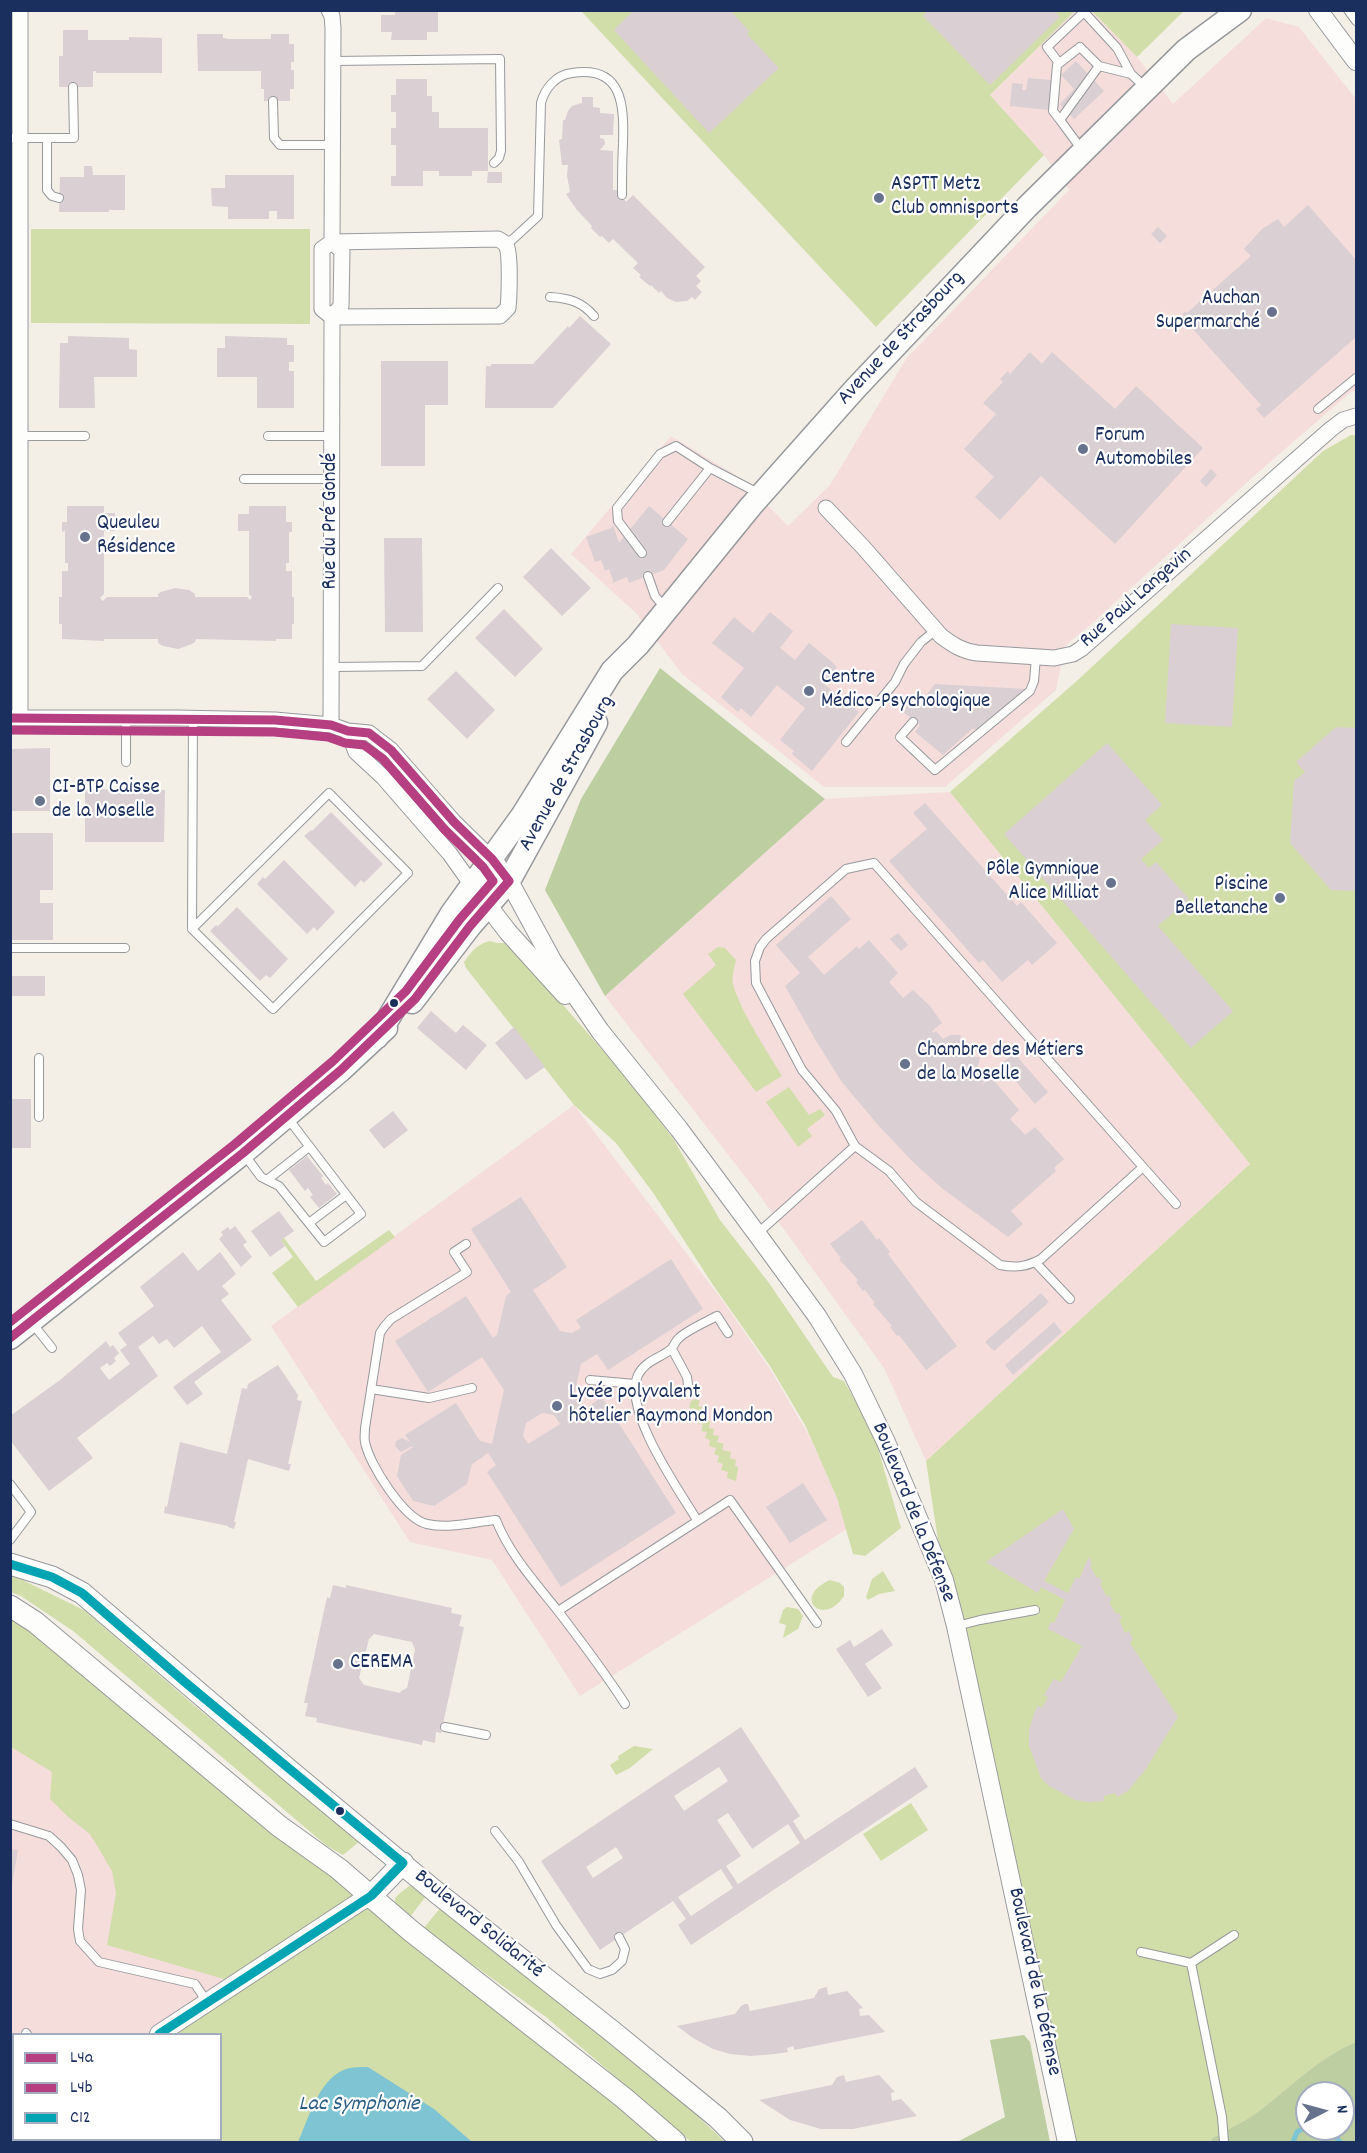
<!DOCTYPE html>
<html>
<head>
<meta charset="utf-8">
<style>
  body { margin:0 }
  #map { position:relative; width:1367px; height:2153px; overflow:hidden; background:#f3efe7; font-family:Dekko,sans-serif }
  canvas { display:block }
  .frame { position:absolute; inset:0; border:12px solid #1b2f5e; pointer-events:none }
  .legend { position:absolute; left:12px; top:2033px; width:210px; height:108px; box-sizing:border-box; background:#fff; border:2px solid #a4acbf; margin:0; padding:8px 10px; list-style:none; font-size:18px; color:#1b2f5e }
  .legend li { display:flex; align-items:center; gap:12px; height:30px }
  .legend b { width:30px; border:2px solid #a4acbf }
  .north { position:absolute; left:1295px; top:2081px; width:60px; height:60px; box-sizing:border-box; background:#fff; border:2px solid #a4acbf; border-radius:50%; rotate:84deg; font-size:16px; font-weight:700; line-height:24px; text-align:center; color:#1b2f5e }
  .north::after { content:''; display:block; margin:auto; width:21px; height:27px; background:#67728e; clip-path:polygon(50% 0,100% 100%,50% 72%,0 100%) }
</style>
</head>
<body>
<div id="map">
<canvas width="1367" height="2153"></canvas>
<div class="frame"></div>
<ul class="legend">
<li><b style="height:8px;background:#b63f82"></b>L4a</li>
<li><b style="height:8px;background:#b63f82"></b>L4b</li>
<li><b style="height:8px;background:#00a4b2"></b>C12</li>
</ul>
<div class="north">N</div>
</div>
<script>
const c = document.querySelector('canvas').getContext('2d');
c.lineJoin = 'round';
function fill(path, color) {
  c.fillStyle = color;
  c.fill(path, 'evenodd');
}
function trace(path, color, width, dash) {
  c.strokeStyle = color;
  c.lineWidth = width;
  c.lineCap = dash ? 'butt' : 'round';
  c.setLineDash(dash || []);
  c.stroke(path);
}
function drawText(font, color, halo, rows, align = 'center') {
  c.font = font + ' Dekko,sans-serif';
  c.lineWidth = 4.5;
  c.setLineDash([]);
  c.textBaseline = 'middle';
  c.strokeStyle = halo;
  c.fillStyle = color;
  for (const [text, x, y, turn = 0] of rows) {
    c.save();
    c.translate(x, y);
    c.rotate((+turn || 0) * Math.PI / 180);
    c.textAlign = isNaN(turn) ? turn : align;
    if (halo) c.strokeText(text, 0, 0);
    c.fillText(text, 0, 0);
    c.restore();
  }
}
fill(new Path2D(`
  M1075,11H1092L1137,57L1173,104L1266,18L1299,27L1356,99V391H1352L1254,476L1096,620L1065,646L1056,690L945,787H824L682,674L636,613L571,554L671,436L742,479L788,526L830,485L906,359L1069,190L1044,155L990,95Z
  M950,792L1250,1164L926,1461L884,1368L757,1192L605,996L825,799Z
  M574,1105L725,1304L772,1372L812,1441L850,1527L580,1696L492,1560L410,1542L271,1326Z
  M11,1609L675,2142H11ZM14,2034H220V2140H14Z`), '#f5dddc');
fill(new Path2D(`
  M581,11H1075L990,95L1044,155L876,327Z
  M1092,11H1184L1137,57Z
  M31,229H310V324L31,323Z
  M1351,435H1356V2042C1319,2057 1291,2087 1259,2111C1245,2122 1227,2130 1211,2139L1212,2142H1067L944,1580L926,1461L1250,1164L950,792L1079,679L1323,451Z
  M490,941L497,943H509L633,1085L674,1140L720,1220L769,1283L833,1377L844,1381L864,1416L877,1445L901,1528L865,1556L853,1554L837,1498L805,1425L770,1366L713,1285L654,1194L616,1143L574,1105L466,968L464,962C471,952 477,944 490,941Z
  M718,947L725,948L736,960C734,969 731,979 734,988C744,1017 766,1049 782,1076L756,1092L683,994L716,965L708,954Z
  M789,1087L809,1115L820,1109L825,1115L807,1129L812,1136L798,1147L766,1102Z
  M389,1230L395,1237L298,1307L272,1273L293,1257L281,1240L284,1238L316,1281Z
  M696,1399L700,1401L698,1406L702,1407L700,1412L706,1414L705,1420L710,1421L709,1428L714,1429L713,1435L719,1436L717,1442L724,1444L722,1450L731,1452L730,1458L736,1460L735,1466L738,1467L736,1481L727,1478L728,1472L721,1470L723,1464L717,1462L719,1456L714,1454L716,1448L709,1446L710,1440L705,1438L707,1432L701,1431L703,1425L698,1423L700,1418L696,1417L698,1410L689,1408L691,1401Z
  M883,1571L895,1591L879,1594L868,1600L866,1597L872,1579Z
  M10,1574L84,1610L195,1706L360,1841L343,1855L327,1846L73,1631L21,1596L11,1592Z
  M830,1580L840,1583L844,1587V1596C823,1628 791,1597 830,1580Z
  M11,1606L675,2142H11L10,2120L13,2118L14,2140H220V2034H159L234,1982L107,1945L116,1893L112,1871L90,1834L67,1816L50,1799L52,1772L11,1747Z
  M787,1607L798,1609L803,1616L798,1629L783,1638L786,1625L779,1623L783,1610Z
  M634,1746L653,1749L630,1768L616,1775L610,1765L619,1759L618,1756Z
  M911,1803L928,1830L881,1861L863,1834Z
  M413,1883L427,1895L410,1917C387,1897 392,1900 413,1883Z
  M441,1907L690,2109L725,2142H691L546,2017L423,1929Z`), '#d2dea9');
fill(new Path2D(`
  M660,668L825,799L605,996L545,890L581,799Z
  M1024,2035L1030,2042L1050,2142H957L1005,2117L990,2040Z
  M1356,2042V2142H1212L1211,2139C1226,2130 1245,2122 1259,2111C1291,2087 1319,2057 1356,2042ZM1307,2093H1343V2129H1307Z`), '#bdcea1');
fill(new Path2D(`
  M368,2067L434,2109L472,2142H298C309,2118 320,2074 350,2068C355,2067 362,2067 368,2067Z`), '#7ec4d3');
trace(new Path2D(`
  M1329,2129L1340,2142
  M1293,2142L1297,2132L1307,2126`), '#7ec4d3', 5);
fill(new Path2D(`
  M395,10H438V32H427V40H391L392,32H381V15H395Z
  M634,10H730L749,31L747,34L779,68L709,133L614,30Z
  M928,10H1054L1060,17L990,85L923,16Z
  M63,30H88V40H129V37L162,38V73H96V71H93V87H59V56H63Z
  M197,34H223V38L228,39H271V34H289V44H294V62H291V70H294V89H290V101H264V89H261V71H198Z
  M1076,61L1104,91L1074,119L1060,104L1074,89L1061,75Z
  M1028,78L1052,80L1049,110L1010,106L1012,83L1023,84L1022,90H1026Z
  M396,79H427V96H432V112H439V128H488V171H472V176H439V171H423V186H391V176H396V145H391V128H396V112H391V95H396Z
  M582,97H593V107L600,108V113L614,114L613,135H600V138L604,139L605,144L600,150L613,151V190H617L626,202L633,195L705,267L696,276L701,281L696,286L702,292L695,300L692,297L687,301L676,302L667,298L661,291L659,293L651,285L650,286L639,277L641,275L633,268L638,263L613,239L609,243L602,236L600,237L591,228L592,226L576,209L566,194L570,192L567,176L568,165H562L559,140L562,139L563,120H565L568,111L572,106L582,103Z
  M84,166H92L93,175H125V210H109V212H59L60,177H84Z
  M488,172H502V183H487Z
  M225,175H294V219H277V211H269V219H228V207L212,206L211,188H225Z
  M1308,205L1356,260V337L1264,418L1256,409L1261,405L1182,317L1184,316L1182,314L1185,312L1187,313L1251,256L1244,249L1262,229L1278,219L1284,227Z
  M1158,227L1167,236L1160,243L1151,234Z
  M580,316L611,344L553,408H485L486,366H491V364H533L568,326L569,328Z
  M68,336L129,338V349L137,350V377H94L95,408H59L60,343H68Z
  M225,336L287,338V345H294V362H289V371H294V408H257V377H217V348H225Z
  M1030,352L1042,364L1052,352L1115,409L1136,386L1203,448L1115,544L1041,476L1000,520L975,497L994,477L964,449L996,414L983,403L1003,382L1000,379L1008,371L1010,374Z
  M381,361H448V405H425V466H381Z
  M1211,469L1217,475L1206,487L1200,481Z
  M67,506H104V513H115V531H104V594L100,598L103,601L107,597H158V594L161,592L175,588L189,590L195,594V597H247L250,600L252,597L249,594V531H238V514H249V506H286V522H292V532H289V563H286V571H292V597H294V624H292V639H276V641L196,639L195,642L192,644L178,649L163,646L158,643V639H104V641L62,639V624H59V597H62V571H68V563H65V531L62,532V522H67Z
  M649,506L688,539L664,570L629,583L627,577L612,583L613,580L609,569L605,571L601,560L595,562L586,537L611,528L613,525L619,543Z
  M384,538H422L423,632H385Z
  M551,548L591,588L562,616L523,577Z
  M504,609L543,649L515,677L475,638Z
  M770,612L793,631L780,648L795,660L809,643L831,661L837,667L824,684L859,712L812,771L792,754L794,751L780,740L805,708L777,685L751,717L741,708L738,712L721,697L744,668L712,643L734,617L753,633Z
  M1171,624L1238,628L1232,727L1165,723Z
  M456,671L495,710L467,739L427,699Z
  M935,684L1027,689L993,720L992,730L972,729L943,755L915,732L920,725L903,712L917,694L923,699Z
  M1336,727L1356,728V891L1331,890L1290,843L1294,781L1305,772L1296,762Z
  M1107,743L1162,805L1145,820L1163,840L1141,859L1149,868L1156,862L1189,899L1158,926L1233,1011L1191,1048L1004,834Z
  M50,748V811H10V749Z
  M85,789L165,790L164,842H85Z
  M925,803L1017,906L1021,902L1057,943L1032,965L1028,960L1002,982L983,960L979,963L889,861L927,829L913,813Z
  M331,812L383,864L364,883L361,880L355,887L304,836L311,830L312,831Z
  M10,833H53V890H40V903H53V940H10Z
  M284,860L335,912L317,931L314,927L307,934L257,884L263,877L265,879Z
  M831,896L851,919L808,957L824,975L857,946L859,949L869,940L898,973L889,982L903,998L913,990L930,1006L942,1023L932,1031L934,1033L936,1031L943,1039L951,1035H961L960,1040L970,1046L975,1057H980L977,1071L986,1079L981,1086L991,1077L1019,1110L1010,1119L1025,1135L1035,1127L1064,1159L1054,1168L1056,1171L1011,1211L1023,1224L1008,1237L943,1189L916,1165L878,1125L841,1081L815,1039L785,986L800,973L776,945Z
  M237,907L288,959L270,978L266,975L260,981L210,931L216,925L218,926Z
  M898,933L908,945L901,951L890,939Z
  M10,976H45V996H10Z
  M431,1011L456,1033L463,1025L487,1045L466,1070L417,1028Z
  M514,1027L545,1067L526,1080L495,1043Z
  M1014,1053L1048,1092L1035,1104L1001,1064Z
  M10,1099H31V1148H10Z
  M393,1111L408,1130L384,1149L369,1130Z
  M307,1156L323,1176L321,1178L326,1185L328,1183L337,1194L319,1208L310,1197L313,1195L308,1188L305,1191L289,1170Z
  M521,1197L567,1267L533,1290L560,1331L572,1333L581,1328L576,1320L671,1259L703,1309L608,1370L597,1354L581,1364L575,1391L586,1408L602,1397L676,1513L561,1587L487,1472L496,1465L488,1453L472,1464L467,1484L434,1506L413,1501L397,1476L401,1455L413,1447L412,1446L401,1452L395,1446L396,1441L402,1438L410,1442L405,1435L456,1403L480,1441L492,1444L504,1390L482,1357L428,1392L395,1341L466,1296L493,1338L497,1335L506,1296L511,1292L471,1229ZM542,1413L554,1415L560,1424L528,1444L523,1436L526,1423Z
  M279,1211L294,1231L281,1240L285,1246L270,1257L251,1231Z
  M862,1220L877,1240L879,1238L890,1252L888,1254L957,1346L926,1370L899,1335L897,1336L890,1327L892,1326L873,1304L875,1303L865,1290L863,1291L856,1282L858,1280L839,1259L841,1258L830,1244Z
  M235,1226L247,1242L243,1245L252,1257L241,1267L219,1239L223,1235L221,1232L228,1227L230,1230Z
  M183,1252L198,1271L220,1252L236,1274L222,1286L229,1294L221,1300L252,1340L194,1382L203,1394L187,1405L173,1387L221,1352L202,1326L174,1348L167,1339L159,1344L153,1336L138,1347L158,1376L77,1438L93,1458L49,1491L10,1440V1416L60,1380L106,1341L110,1347L113,1345L119,1353L114,1358L116,1361L110,1366L107,1363L100,1368L109,1380L130,1364L120,1350L127,1345L118,1333L154,1306L140,1287Z
  M1041,1293L1049,1302L994,1351L985,1342Z
  M1054,1322L1062,1332L1013,1375L1005,1365Z
  M278,1365L298,1395L297,1400L302,1401L288,1464H291L289,1471L248,1459L234,1522H236L234,1529L228,1527V1526L164,1513L165,1506L167,1507L180,1442L227,1454L242,1388L247,1389L248,1384Z
  M803,1483L827,1520L790,1543L766,1507Z
  M1063,1509L1074,1529L1044,1581L1068,1593L1076,1577L1079,1579L1089,1557L1092,1564L1090,1566L1097,1578L1099,1577L1102,1582L1100,1584L1107,1597L1109,1595L1112,1600L1109,1602L1116,1614L1119,1613L1122,1618L1119,1620L1125,1633L1129,1631L1133,1639L1130,1643L1178,1717L1145,1770L1128,1791L1117,1797L1115,1793L1104,1796V1801L1088,1802L1075,1800L1049,1786L1041,1778L1029,1746V1730L1035,1711L1038,1706L1042,1708L1048,1697L1044,1695L1054,1679L1061,1682L1082,1646L1048,1629L1051,1622L1054,1623L1065,1600L1041,1587L1038,1593L986,1562Z
  M333,1585L346,1588V1585L452,1608L451,1613L462,1615L459,1626L464,1627L441,1733L436,1732L435,1743L423,1740L422,1745L316,1722L317,1718L305,1716L308,1703H304L327,1597L330,1598ZM374,1634L412,1642L415,1650L407,1688L401,1691L400,1693L364,1685L359,1678L369,1639Z
  M882,1629L893,1645L865,1664L882,1688L868,1697L836,1649L850,1640L854,1647Z
  M741,1727L800,1816L793,1821L805,1840L915,1767L928,1787L691,1945L678,1925L686,1919L673,1901L600,1950L541,1861ZM719,1767L728,1781L684,1811L674,1796ZM728,1813L752,1849L788,1824L800,1843L738,1884L726,1866L741,1856L717,1820ZM616,1847L623,1858L593,1878L586,1867ZM721,1869L733,1888L691,1916L678,1897Z
  M10,1849L18,1850L12,1885H10Z
  M827,1987L828,1995L847,1991L863,2008L859,2009L860,2016L869,2015L885,2032L794,2050V2046L787,2048L788,2052L775,2054L751,2056L730,2054L713,2049L693,2038L677,2026L735,2014L741,2006L745,2004H748L750,2011L814,1998L819,1989Z
  M844,2075L846,2082L879,2075L895,2092L891,2093L892,2101L901,2099L917,2116L853,2129H821L790,2120L759,2100L832,2085L837,2077Z`), '#dacfd3');
const service = new Path2D(`
  M1348,10L1356,21
  M333,61L500,59L501,151L499,158L494,163
  M1059,63L1047,47L1084,12L1117,48L1131,74
  M273,101L274,138L280,145H332
  M1060,120L1053,111L1057,65L1080,47L1099,66
  M10,138H74L73,87
  M47,138V190L52,196L59,198
  M1082,150L1060,120L1099,66L1131,74L1145,87
  M504,242L512,240L538,216L541,103C545,88 556,75 572,73C624,65 624,107 623,144C622,161 622,178 622,195
  M550,297C569,298 582,302 594,316
  M1318,409L1356,378
  M20,436H85
  M268,436H332
  M244,479H332
  M667,522L710,468L760,494
  M642,553L618,521L617,508L660,454L676,446L710,468
  M648,576L655,596L665,608
  M332,667L422,666L498,588
  M126,718V762
  M913,722L900,737L935,770L1030,691L1034,681L1036,657
  M846,742L895,682L904,664L921,642L936,630
  M874,863L1143,1167L1041,1259C1026,1267 1016,1268 1000,1265L916,1202L889,1171L855,1146L836,1111L802,1070L756,983L755,961L760,947L766,939L846,869Z
  M192,929L329,793L408,873L273,1009L192,929L193,718
  M10,948H125
  M39,1058V1117
  M244,1154L261,1177L279,1186L324,1242L361,1214L287,1117
  M1143,1167L1176,1204
  M267,1180L309,1147
  M309,1223L346,1195
  M758,1233L855,1146
  M466,1244L454,1252L467,1272L391,1319L384,1327L380,1333L365,1428C365,1433 364,1438 365,1442C369,1464 404,1519 427,1524C449,1529 474,1522 496,1520C510,1555 535,1582 558,1611C581,1641 604,1671 625,1704
  M1035,1262L1070,1299
  M32,1323L52,1348
  M672,1349L687,1377L689,1392
  M590,1380L635,1384
  M371,1389L429,1398L472,1388
  M10,1484L31,1512L10,1540
  M697,1520C679,1490 622,1410 638,1375C645,1361 658,1359 670,1350C674,1347 674,1343 678,1339C685,1331 706,1322 717,1316L728,1333
  M558,1611L730,1500L817,1623
  M957,1626L980,1620L1035,1610
  M445,1727L486,1735
  M10,1824L49,1836L61,1847L72,1860L78,1875L81,1890L78,1929L80,1941L99,1962L195,1984L207,2002
  M495,1831L519,1862L556,1925L588,1969L600,1974L612,1970L622,1961L625,1949L619,1937
  M1141,1952L1191,1963L1234,1935
  M1191,1963L1222,2117L1224,2142
  M26,2033L27,2034`);
const minor = new Path2D(`
  M20,10V718
  M329,10L332,16L333,28L332,242
  M332,242L498,239C502,241 504,242 506,245C511,253 509,298 508,308L500,316L332,317
  M332,242L322,249V309L332,317
  M826,508L863,547L941,636C953,645 962,651 977,653L1054,658L1073,654L1081,649L1331,429L1343,420L1356,416
  M10,718H177L275,720L331,725L348,731L369,733L391,750L454,822L492,859
  M331,725L332,317L341,306L342,251L332,242
  M348,731L356,752L383,777L450,854L472,885`);
const tertiary = new Path2D(`
  M1318,10L1356,61
  M492,859L509,881L553,962L600,1031L679,1129L757,1234L817,1316L853,1374L886,1442L944,1580L956,1626L1067,2142
  M472,885L508,932L565,995
  M159,2034L361,1901L371,1896
  M10,2120L14,2118`);
const secondary = new Path2D(`
  M10,1564L52,1577L82,1593L290,1771L436,1892L613,2032L718,2118L742,2142
  M10,1606L35,1622L279,1826L339,1869L411,1931L624,2098L675,2142
  M371,1896L403,1863`);
const primary = new Path2D(`
  M412,1002L470,926L509,881L596,723
  M377,1037L452,913L522,816L612,671L638,645L751,506L855,389L1027,207L1186,50L1240,10
  M10,1338L243,1153L341,1070L386,1028`);
trace(service, '#98999d', 10);
trace(minor, '#98999d', 17);
trace(tertiary, '#98999d', 20);
trace(secondary, '#98999d', 23);
trace(primary, '#98999d', 25);
trace(service, '#fdfdfb', 8);
trace(minor, '#fdfdfb', 15);
trace(tertiary, '#fdfdfb', 18);
trace(secondary, '#fdfdfb', 21);
trace(primary, '#fdfdfb', 22);
trace(new Path2D(`
  M10,718L275,720L331,725L348,731L369,733L391,750L454,822L492,859L509,881L470,926L415,999L341,1070L243,1153L10,1338`), '#b63f82', 9);
trace(new Path2D(`
  M10,730L274,732L328,737L345,743L364,745L383,759L445,830L483,867L493,881L460,919L406,991L333,1061L235,1144L10,1322`), '#b63f82', 9);
trace(new Path2D(`
  M10,1564L52,1577L82,1593L186,1683L403,1863L371,1896L159,2034`), '#00a4b2', 9);
for (const [x, y, r, color] of [
  [879,198,6,"#67728e"],
  [1272,312,6,"#67728e"],
  [1083,449,6,"#67728e"],
  [85,537,6,"#67728e"],
  [809,691,6,"#67728e"],
  [40,801,6,"#67728e"],
  [1111,883,6,"#67728e"],
  [1280,898,6,"#67728e"],
  [394,1003,5,"#1b2f5e"],
  [905,1064,6,"#67728e"],
  [557,1406,6,"#67728e"],
  [338,1664,6,"#67728e"],
  [340,1811,5,"#1b2f5e"]
]) {
  const dot = new Path2D();
  dot.arc(x, y, r, 0, 2 * Math.PI);
  c.fillStyle = color;
  c.fill(dot);
  trace(dot, '#fff', 2);
}
drawText('21px', '#1b2f5e', '#fff', [
  ["ASPTT Metz",891,186],
  ["Club omnisports",891,210],
  ["Auchan",1260,300,"right"],
  ["Supermarché",1260,324,"right"],
  ["Forum",1095,437],
  ["Automobiles",1095,461],
  ["Queuleu",97,525],
  ["Résidence",97,549],
  ["Centre",821,679],
  ["Médico-Psychologique",821,703],
  ["CI-BTP Caisse",52,789],
  ["de la Moselle",52,813],
  ["Pôle Gymnique",1099,871,"right"],
  ["Alice Milliat",1099,895,"right"],
  ["Piscine",1268,886,"right"],
  ["Belletanche",1268,910,"right"],
  ["Chambre des Métiers",917,1052],
  ["de la Moselle",917,1076],
  ["Lycée polyvalent",569,1394],
  ["hôtelier Raymond Mondon",569,1418],
  ["CEREMA",350,1664]
], 'left');
drawText('21px', '#1b2f5e', '#fff', [
  ["Avenue de Strasbourg",902,339,-47],
  ["Rue du Pré Gondé",332,521,-90],
  ["Rue Paul Langevin",1137,599,-41],
  ["Avenue de Strasbourg",568,774,-61],
  ["Boulevard de la Défense",912,1513,68],
  ["Boulevard Solidarité",478,1925,39],
  ["Boulevard de la Défense",1033,1982,78]
]);
drawText('italic 22px', '#2c5d84', '#fff', [
  ["Lac Symphonie",359,2106]
]);
</script>
</body>
</html>
